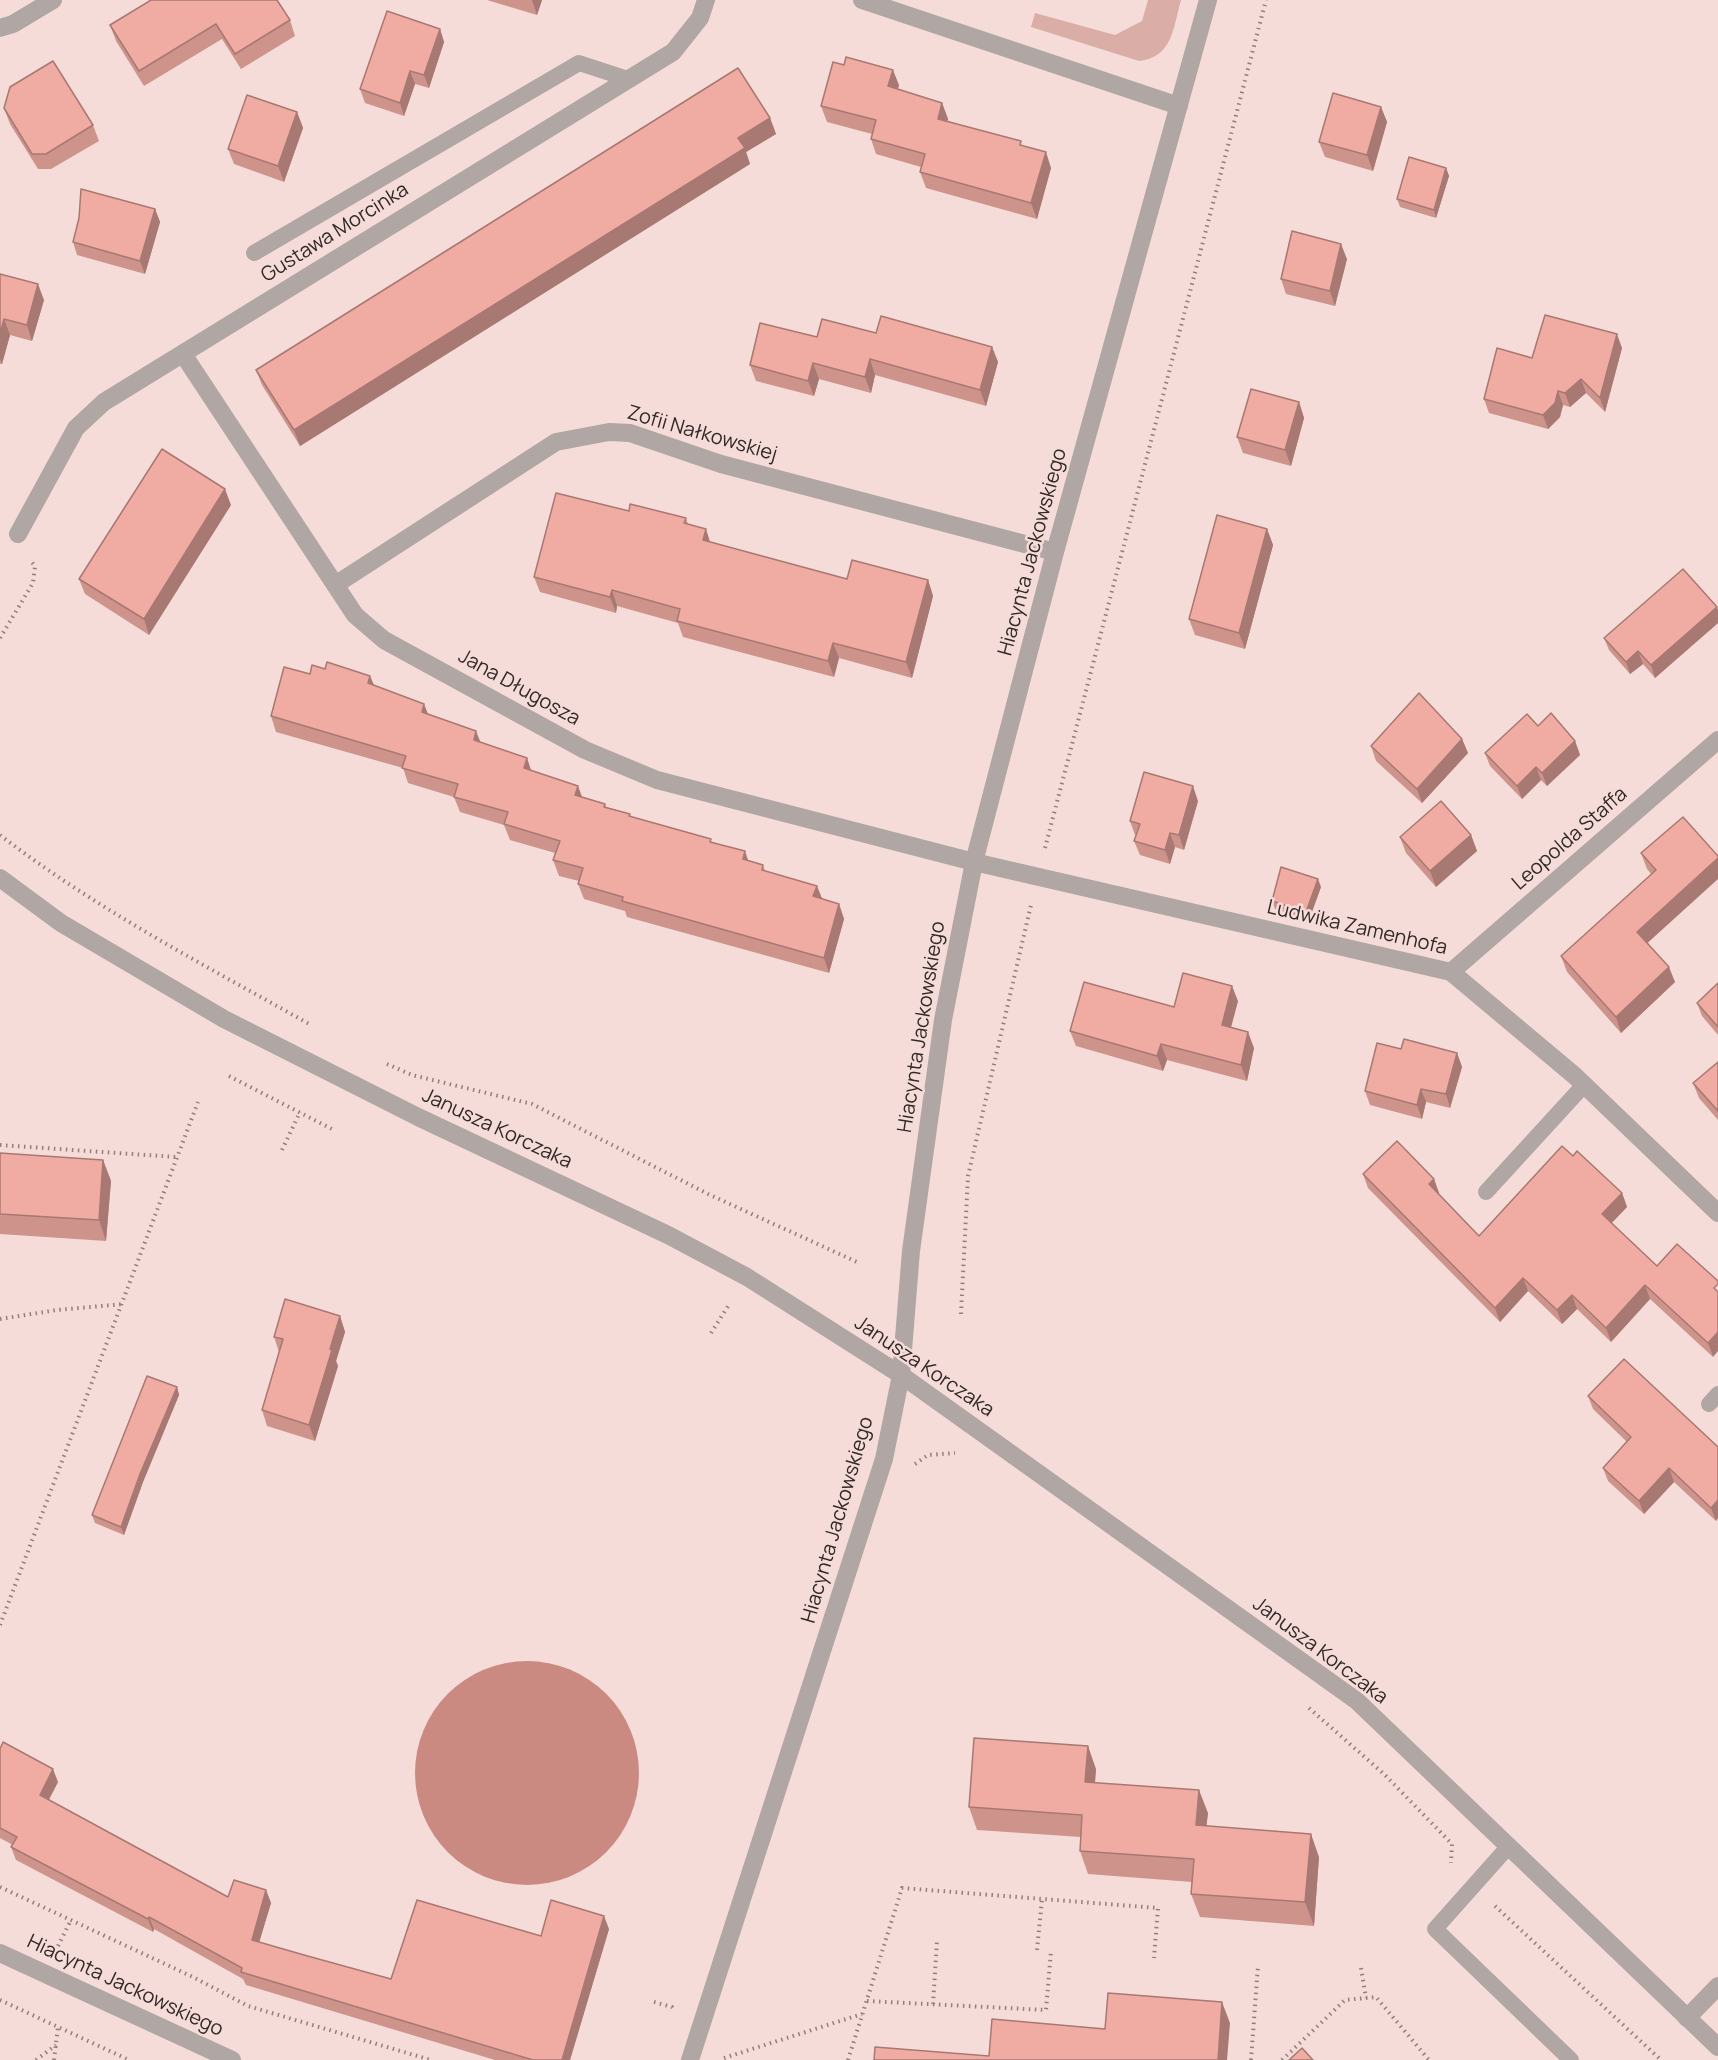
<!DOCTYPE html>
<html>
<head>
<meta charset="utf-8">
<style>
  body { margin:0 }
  canvas { display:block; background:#f5dcd8 }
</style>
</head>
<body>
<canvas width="1718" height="2060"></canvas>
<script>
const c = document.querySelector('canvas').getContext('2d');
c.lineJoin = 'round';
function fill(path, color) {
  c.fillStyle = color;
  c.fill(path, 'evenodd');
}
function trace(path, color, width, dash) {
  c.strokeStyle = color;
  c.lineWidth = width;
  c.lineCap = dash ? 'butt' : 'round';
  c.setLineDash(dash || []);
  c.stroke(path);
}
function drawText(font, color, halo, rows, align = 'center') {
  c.font = font + ' Manrope,sans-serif';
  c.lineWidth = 5;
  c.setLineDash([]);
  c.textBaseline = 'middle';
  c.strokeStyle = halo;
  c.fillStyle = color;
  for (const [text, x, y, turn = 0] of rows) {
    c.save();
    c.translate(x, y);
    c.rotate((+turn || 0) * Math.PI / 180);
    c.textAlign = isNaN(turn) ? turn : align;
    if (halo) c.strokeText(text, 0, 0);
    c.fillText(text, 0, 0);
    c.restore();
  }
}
fill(new Path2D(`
  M1148,0H1181C1173,28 1173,57 1139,61L1031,27L1035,13L1115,35L1142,21Z`), '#daada7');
fill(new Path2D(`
  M415 1773a112 112 0 1 1 224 0a112 112 0 1 1-224 0Z`), '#cb8a81');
trace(new Path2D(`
  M0,638L33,583L35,566L30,560
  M0,835C96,909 206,966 311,1025
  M1045,848L1266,0
  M387,1064L412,1075L532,1104L708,1194L857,1262
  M229,1076L332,1129
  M0,1145L176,1157
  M282,1150L300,1112
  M961,1314L968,1176L1031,905
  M0,1319L57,1310L124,1304
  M711,1333L730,1303
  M915,1464L928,1455L955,1453
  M0,1625L198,1102
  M1309,1708L1384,1774L1452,1844L1451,1863
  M0,1887L193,1977L248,2006L431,2060
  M1495,1906L1661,2060
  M58,1946L71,1920
  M1037,1950L1042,1899
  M1361,1968L1366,1998
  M0,2000L129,2060
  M867,2001L1046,2010L1051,1951
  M654,2002L672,2007L674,2011
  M933,2004L937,1941
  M724,2058L862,2014
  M36,2060L56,2045
  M54,2060L58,2027
  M848,2060L902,1888L1158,1908L1154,1958
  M1251,2060L1258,1966
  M1282,2060L1345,2000L1376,1997L1429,2060`), '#907f7d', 4, [1.5, 4.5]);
trace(new Path2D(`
  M254,253L579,63L628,79
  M1486,1192L1584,1085
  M1709,1404L1718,1394
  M1508,1847L1435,1929L1571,2060`), '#b0a6a4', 16);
trace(new Path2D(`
  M862,0L1179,106
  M0,28L13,24L53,0
  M183,354L355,615L384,640L585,750L657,780L974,862L1451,972L1575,1076L1718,1213
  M18,534L76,428L104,402L673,52L700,18L706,0
  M335,585L556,442L609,432L630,433L721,464L1055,552
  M1451,972L1718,740
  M0,1953L232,2060
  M1687,2018L1718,1986
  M690,2060L884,1459L901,1375L911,1251L943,1020L974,862L1055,552L1208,0`), '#b0a6a4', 18);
trace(new Path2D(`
  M0,878L61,923L224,1019L418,1117L668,1235L747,1277L901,1375L1357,1701L1718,2047`), '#b0a6a4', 18);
fill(new Path2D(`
  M487,0H542L537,15Z
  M290,20L295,36L241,69L222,39L144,86L116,41L110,25Z
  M440,29L444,42L429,88L415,84L404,116L365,103L360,89Z
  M899,85L898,89L942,103L948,119L947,121L1022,145L1051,168L1037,219L926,188L920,172L921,167L876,154L871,139L872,134L827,122L821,106Z
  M1381,107L1387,122L1373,171L1325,157L1319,142Z
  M4,108L93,125L99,141L51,169H38L10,124Z
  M297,112L303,128L284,182L234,164L228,149Z
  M770,118L776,134L746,152L750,164L300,446L262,385L256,370Z
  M1446,168L1449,176L1436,218L1400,207L1397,199Z
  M155,209L160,222L145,274L77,255L73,242Z
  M1347,259L1335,306L1286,294L1281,279Z
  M0,274L44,300L32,341L10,335L2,364H0Z
  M876,333L992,347L998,362L986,406L875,375L871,393L819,379L814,396L756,381L750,365L817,337Z
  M1622,348L1605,412L1586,393L1570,407L1563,405L1560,417L1548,429L1489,413L1484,399Z
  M1299,402L1304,418L1291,466L1243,453L1237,437Z
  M231,505L149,635L85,594L79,579Z
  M686,518L688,524L710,542L847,579L928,580L933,596L912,678L839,658L834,677L683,637L678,623L617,606L616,613L540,592L534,577Z
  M1267,529L1273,545L1245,649L1195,635L1189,619Z
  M1718,610V623L1655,678L1643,664L1630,674L1609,650L1604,638Z
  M310,674L370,676L374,685L480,742L527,758L531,770L582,797L605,804L606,807L630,814L631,817L713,842L748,860L763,865L765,871L817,886L822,899L839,904L844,919L829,973L627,917L625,911L584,899L578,884L579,881L559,876L553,860L555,853L510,840L504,825L460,812L454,797L408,783L403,768L276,732L271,716Z
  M1462,739L1468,753L1422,803L1376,761L1371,746Z
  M1575,741L1580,755L1547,786L1541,780L1522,799L1490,766L1485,753Z
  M1198,801L1184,850L1175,847L1170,864L1140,855L1134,841L1136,835H1135L1130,821Z
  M1683,817L1648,943L1675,982L1621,1033L1567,972L1561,956L1652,875L1647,869L1641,853Z
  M1471,835L1477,851L1436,887L1406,853L1400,837Z
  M1321,887L1309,920L1275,909L1272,901Z
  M1718,983V1035L1702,1016L1697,1003Z
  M1238,1001L1231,1028L1254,1048L1247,1081L1167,1060L1163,1071L1076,1046L1070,1031L1174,1007Z
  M1457,1053L1462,1067L1450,1108L1426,1102L1422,1119L1370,1105L1365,1091Z
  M1718,1062V1120L1699,1098L1693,1083Z
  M0,1153L103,1160L111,1181L106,1241L0,1234Z
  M1573,1156L1622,1193L1627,1207L1611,1223L1657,1266L1677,1244L1713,1357L1650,1299L1611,1342L1577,1309L1562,1324L1528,1291L1500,1322L1368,1188L1363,1174L1434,1179L1439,1193L1438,1194L1479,1236Z
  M340,1316L345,1332L336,1361L338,1366L315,1441L267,1426L262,1410L279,1352L274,1337Z
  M177,1387L179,1395L143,1482L124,1535L95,1523L92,1515Z
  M1588,1396L1718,1447L1716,1521L1674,1482L1644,1514L1608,1481L1603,1468L1627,1442L1593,1409Z
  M0,1749L58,1782L49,1800L228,1897L266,1890L271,1903L259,1942L304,1955L391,1979L541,1936L609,1929L570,2060H495L246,1985L243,1979L154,1929L153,1932L16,1860L11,1847L13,1845L0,1838Z
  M1096,1769L1095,1783L1208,1813L1206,1826L1319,1857L1314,1926L1200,1917L1191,1894L1192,1882L1088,1874L1080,1851L1081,1837L977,1830L969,1807Z`), '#ce948c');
fill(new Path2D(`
  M532,0H542L537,15Z
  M440,29L444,42L429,88L424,75Z
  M893,70L899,85L894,101L888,86Z
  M410,71L415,84L404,116L400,103Z
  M942,103L948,119L944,135L938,119Z
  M1381,107L1387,122L1373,171L1367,155Z
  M297,112L303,128L284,182L278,166Z
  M770,118L776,134L746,152L750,164L300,446L294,430Z
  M1046,152L1051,168L1037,219L1031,203Z
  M1446,168L1449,176L1436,218L1434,210Z
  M155,209L160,222L145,274L140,261Z
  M1341,244L1347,259L1335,306L1330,291Z
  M38,284L44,300L32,341L27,325Z
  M4,319L10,335L2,364L0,359V334Z
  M1617,334L1622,348L1605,412L1600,398Z
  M992,347L998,362L986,406L980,390Z
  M870,359L875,375L871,393L865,377Z
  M813,363L819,379L814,396L808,381Z
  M1581,379L1586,393L1570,407L1565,393Z
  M1558,391L1563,405L1560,417L1548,429L1543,415Z
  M1299,402L1304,418L1291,466L1285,450Z
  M225,489L231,505L149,635L144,619Z
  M706,529L711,545L703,540Z
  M1267,529L1273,545L1245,649L1239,633Z
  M928,580L933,596L912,678L906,662Z
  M612,590L617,606L616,613L610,597Z
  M1717,607L1718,610V623L1655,678L1651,665Z
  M833,643L839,658L834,677L828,661Z
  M1638,651L1643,664L1630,674L1626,662Z
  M370,676L376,691L368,683Z
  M424,704L430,719L422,712Z
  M476,731L482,746L474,740Z
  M1462,739L1468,753L1422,803L1417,789Z
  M1575,741L1580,755L1547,786L1542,773Z
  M527,758L532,774L524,768Z
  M1536,767L1541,780L1522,799L1517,786Z
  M578,786L584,802L575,795Z
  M1193,786L1198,801L1184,850L1179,835Z
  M1170,833L1175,847L1170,864L1165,850Z
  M1471,835L1477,851L1436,887L1430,871Z
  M745,851L750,866L743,859Z
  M1718,858V879L1643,947L1637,932Z
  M1318,879L1321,887L1309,920L1306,912Z
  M817,886L823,901L813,896Z
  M839,904L844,919L829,973L824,958Z
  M1669,967L1675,982L1621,1033L1616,1017Z
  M1232,986L1238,1001L1227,1041L1222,1025Z
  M1248,1032L1254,1048L1247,1081L1241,1065Z
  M1161,1044L1167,1060L1163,1071L1157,1056Z
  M1457,1053L1462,1067L1450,1108L1446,1094Z
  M1421,1089L1426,1102L1422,1119L1417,1105Z
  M103,1160L111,1181L106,1241L99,1220Z
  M1434,1179L1439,1193L1434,1198L1429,1184Z
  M1622,1193L1627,1207L1607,1228L1602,1214Z
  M1523,1278L1528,1291L1500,1322L1495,1308Z
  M1645,1285L1650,1299L1611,1342L1606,1328Z
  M1572,1295L1577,1309L1562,1324L1557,1310Z
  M340,1316L345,1332L336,1361L338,1366L315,1441L309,1425Z
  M1718,1332V1351L1713,1357L1708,1343Z
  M177,1387L179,1395L143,1482L124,1535L121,1527L140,1474Z
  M1669,1468L1674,1482L1644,1514L1639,1501Z
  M1718,1500V1518L1716,1521L1711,1508Z
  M1088,1746L1096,1769L1093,1805L1085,1782Z
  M53,1769L58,1782L44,1808L40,1795Z
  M1199,1790L1208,1813L1204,1848L1196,1825Z
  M1311,1834L1319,1857L1314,1926L1305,1902Z
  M266,1890L271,1903L256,1953L252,1940Z
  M604,1916L609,1929L570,2060H562Z
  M149,1917L154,1929L153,1932L148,1919Z
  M1222,2002L1230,2023L1227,2060H1218Z`), '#a87872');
const building = new Path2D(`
  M151,0H277L290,20L235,54L216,24L139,71L110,25Z
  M387,11L440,29L424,75L410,71L400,103L360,89Z
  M846,57L893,70L888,86L942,103L938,119L1021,141L1020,145L1046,152L1031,203L920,172L925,154L871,139L876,120L821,106L833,62L844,65Z
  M53,61L93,125L46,154H32L4,108L10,87Z
  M738,68L770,118L738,138L745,148L294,430L256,370Z
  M1333,93L1381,107L1367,155L1319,142Z
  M247,95L297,112L278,166L228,149Z
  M1409,157L1446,168L1434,210L1397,199Z
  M81,189L155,209L140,261L73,242L79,218Z
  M1292,231L1341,244L1330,291L1281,279Z
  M0,274L38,284L27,325L4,319L0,334Z
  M1545,315L1617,334L1600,398L1581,379L1565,393L1558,391L1555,403L1543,415L1484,399L1497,348L1532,358Z
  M881,316L992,347L980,390L870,359L865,377L813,363L808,381L750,365L760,323L817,337L822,319L876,333Z
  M1251,389L1299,402L1285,450L1237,437Z
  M162,449L225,489L144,619L79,579Z
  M556,493L629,511L630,504L686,518L684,523L706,529L703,540L847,579L852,560L928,580L906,662L833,643L828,661L677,621L680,609L612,590L610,597L534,577Z
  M1217,515L1267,529L1239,633L1189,619Z
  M1683,569L1717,607L1651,665L1638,651L1626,662L1604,638Z
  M327,662L370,676L368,683L424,704L422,712L476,731L474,740L527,758L524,768L578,786L575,795L605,804L604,807L630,814L629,816L711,839L710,842L745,851L743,859L763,865L762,870L817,886L813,896L839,904L824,958L622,901L623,897L578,884L583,868L553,860L560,841L504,824L508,812L454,797L458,784L402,768L406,756L271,716L284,667L310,674L312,665L325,669Z
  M1419,693L1462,739L1417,789L1371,746Z
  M1551,713L1575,741L1542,773L1536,767L1517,786L1485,753L1527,714L1538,726Z
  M1144,772L1193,786L1179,835L1170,833L1165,850L1134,841L1140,824L1130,821Z
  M1441,801L1471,835L1430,871L1400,837Z
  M1683,817L1718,856V858L1637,932L1669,967L1616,1017L1561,956L1656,870L1641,853Z
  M1281,867L1318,879L1306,912L1272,901Z
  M1183,973L1232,986L1222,1025L1248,1032L1241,1065L1161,1044L1157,1056L1070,1031L1084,982L1174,1007Z
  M1718,983V1027L1697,1003Z
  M1404,1039L1457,1053L1446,1094L1421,1089L1417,1105L1365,1091L1377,1043L1401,1049Z
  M1718,1062V1111L1693,1083Z
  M1397,1141L1434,1179L1429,1184L1479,1236L1562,1146L1573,1156L1577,1151L1622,1193L1602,1214L1657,1266L1677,1244L1718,1281V1284L1714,1288L1718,1292V1332L1708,1343L1645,1285L1606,1328L1572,1295L1557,1310L1523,1278L1495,1308L1363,1174Z
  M0,1153L103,1160L99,1220L0,1214Z
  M285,1299L340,1316L330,1349L332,1350L309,1425L262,1410L283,1339L274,1337Z
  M1624,1359L1718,1447V1500L1711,1508L1669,1468L1639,1501L1603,1468L1631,1437L1588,1396Z
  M147,1376L177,1387L140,1474L121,1527L92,1515Z
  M974,1738L1088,1746L1085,1782L1199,1790L1196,1825L1311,1834L1305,1902L1191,1894L1194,1859L1080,1851L1082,1815L969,1807Z
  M3,1742L53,1769L40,1795L228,1897L234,1880L266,1890L252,1940L304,1955L391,1979L417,1900L541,1936L551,1900L604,1916L562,2060H533L241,1972L242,1968L149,1917L148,1919L11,1847L17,1837L0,1828V1749Z
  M1108,1993L1222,2002L1218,2060H874L875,2047L989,2056L992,2019L1105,2029Z
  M1302,2048L1313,2060H1289Z`);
fill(building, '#f0aca3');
trace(building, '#a87872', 1.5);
drawText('20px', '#322928', '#f5dcd8', [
  ["Gustawa Morcinka",335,233,-32],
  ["Zofii Nałkowskiej",702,434,16],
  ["Hiacynta Jackowskiego",1033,552,-75],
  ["Jana Długosza",519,688,29],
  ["Leopolda Staffa",1570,839,-41],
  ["Ludwika Zamenhofa",1357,928,13],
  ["Hiacynta Jackowskiego",922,1027,-81],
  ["Janusza Korczaka",497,1129,25],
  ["Janusza Korczaka",924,1367,34],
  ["Hiacynta Jackowskiego",838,1520,-74],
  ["Janusza Korczaka",1320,1651,37],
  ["Hiacynta Jackowskiego",125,1986,25]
]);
</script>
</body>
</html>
